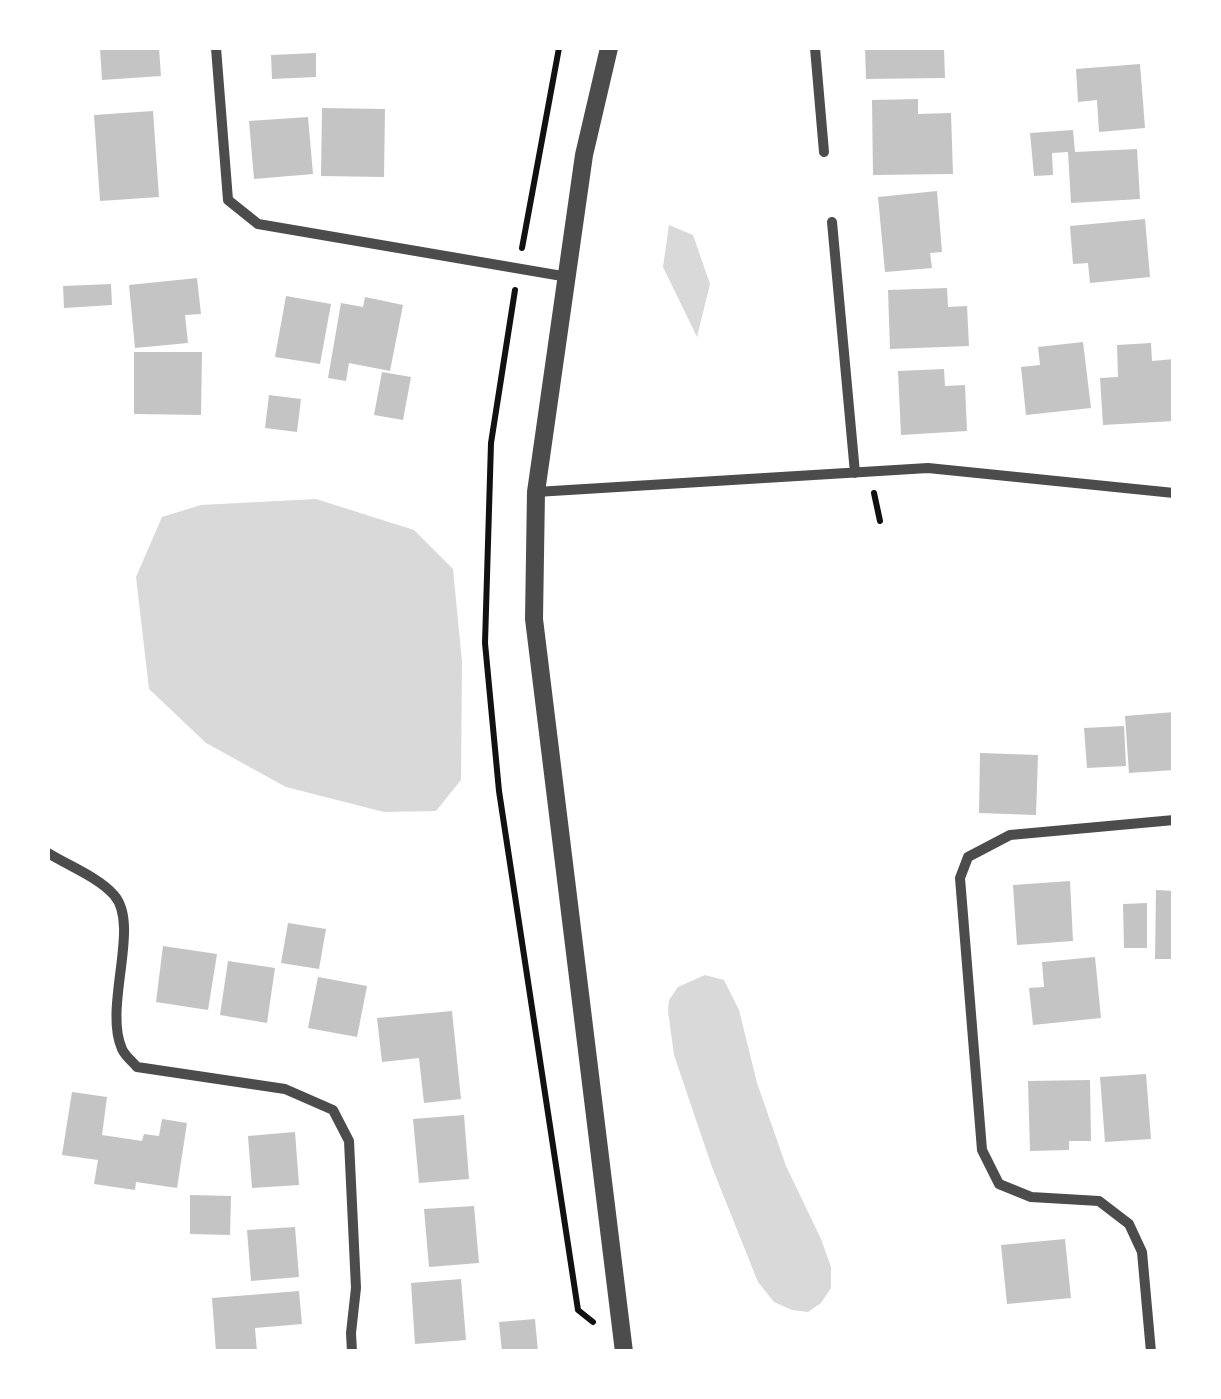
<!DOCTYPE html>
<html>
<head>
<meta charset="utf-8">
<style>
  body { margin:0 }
  #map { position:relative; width:1221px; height:1399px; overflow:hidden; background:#fff; font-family:"Titillium Web",sans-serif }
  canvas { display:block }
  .frame { position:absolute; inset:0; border:50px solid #fff; pointer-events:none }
</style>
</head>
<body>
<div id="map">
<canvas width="1221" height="1399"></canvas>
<div class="frame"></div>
</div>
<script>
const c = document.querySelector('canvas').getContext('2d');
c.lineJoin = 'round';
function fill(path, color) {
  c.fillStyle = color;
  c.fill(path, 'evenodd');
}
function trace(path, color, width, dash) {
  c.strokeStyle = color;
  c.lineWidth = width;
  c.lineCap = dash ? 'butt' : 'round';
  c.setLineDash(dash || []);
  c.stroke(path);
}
fill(new Path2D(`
  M669,225L693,235L710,284L697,337L663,267Z
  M316,499L414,530L453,569L462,662L461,780L436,811L384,812L286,787L206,743L149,689L136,577L162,517L201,505Z
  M705,975L724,980L739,1010L757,1083L786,1166L821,1239L831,1267V1288L821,1303L808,1312L792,1310L774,1302L758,1282L712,1167L674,1055L668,1011L669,1000L678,987Z`), '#d9d9d9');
fill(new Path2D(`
  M100,48H159L161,76L102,80Z
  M865,48H944L945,78L866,79Z
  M316,53V77L272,79L271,55Z
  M1140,64L1145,128L1099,132L1097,100L1078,102L1076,69Z
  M918,99V114L951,113L953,174L873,175L872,100Z
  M322,108L385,109L384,177L321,176Z
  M153,111L159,197L100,201L94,115Z
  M308,117L313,174L254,179L249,121Z
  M1073,130L1075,152L1137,149L1140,199L1071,203L1068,152L1052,153L1053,175L1034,176L1030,133Z
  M937,191L942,252L930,253L932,268L885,272L878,197Z
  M1145,219L1150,277L1090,283L1088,263L1073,264L1070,226Z
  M197,278L201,314L185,315L188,343L135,348L129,285Z
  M111,284L112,305L64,308L63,286Z
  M947,288L948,307L967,306L969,346L890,349L888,290Z
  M286,296L331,304L320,364L275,357Z
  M365,297L403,305L390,371L349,363L346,381L328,378L341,303L363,307Z
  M1083,342L1091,408L1026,415L1021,367L1040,365L1038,347Z
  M1151,343L1152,361L1174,359V421L1103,425L1100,378L1118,377L1117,345Z
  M134,352H202L201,415L134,414Z
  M944,369L945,386L965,385L967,431L901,435L898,371Z
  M382,372L411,377L403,420L374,415Z
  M269,395L301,399L297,432L265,428Z
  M1174,712V770L1129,773L1125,716Z
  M1124,726L1126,766L1087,768L1084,728Z
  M980,753L1038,755L1036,815L979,813Z
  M1070,881L1073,941L1017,945L1013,885Z
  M1156,890L1174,891V959H1155Z
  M1147,903V948H1124L1123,904Z
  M288,923L326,929L319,969L281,963Z
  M163,946L217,954L208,1010L156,1002Z
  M1095,957L1101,1018L1033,1025L1029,988L1044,987L1042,962Z
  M228,961L275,968L267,1023L220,1015Z
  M318,977L367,986L357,1037L308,1028Z
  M452,1011L461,1099L424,1103L419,1058L382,1062L377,1018Z
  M1146,1074L1151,1139L1105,1142L1100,1077Z
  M1090,1080L1091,1141H1069V1150L1030,1151L1028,1081Z
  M72,1092L107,1097L102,1135L142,1141L144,1134L159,1136L162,1119L187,1123L177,1188L136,1182L135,1190L94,1184L98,1160L62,1155Z
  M464,1115L469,1179L419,1183L413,1119Z
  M295,1132L299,1185L252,1188L248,1136Z
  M190,1195L231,1196L230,1235L190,1234Z
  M474,1206L479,1263L429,1267L424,1209Z
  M295,1227L299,1277L251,1281L247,1230Z
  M1065,1239L1071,1298L1007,1304L1001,1245Z
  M461,1279L466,1340L415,1344L411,1283Z
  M299,1291L302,1324L255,1328L257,1352H216L212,1298Z
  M535,1319L538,1352H502L499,1322Z`), '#c4c4c4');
trace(new Path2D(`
  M522,248L559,48
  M515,290L491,443L485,643L499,791L578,1310L593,1322
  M874,493L880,521`), '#111', 6);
trace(new Path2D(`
  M216,48L228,200L258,224L568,277
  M815,48L824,152
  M832,222L855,473
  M536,492L928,468L1174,493
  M48,853C69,866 98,877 114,895C141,925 103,1007 122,1049C125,1056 132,1061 137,1067L285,1089L333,1110L349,1141L356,1288L351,1333L352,1352
  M1151,1352L1142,1252L1129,1224L1099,1201L1031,1197L999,1184L982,1150L960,878L968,857L1010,835L1174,820`), '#4c4c4c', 10);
trace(new Path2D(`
  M609,48L584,155L536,492L534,619L624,1352`), '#4c4c4c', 18);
</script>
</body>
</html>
